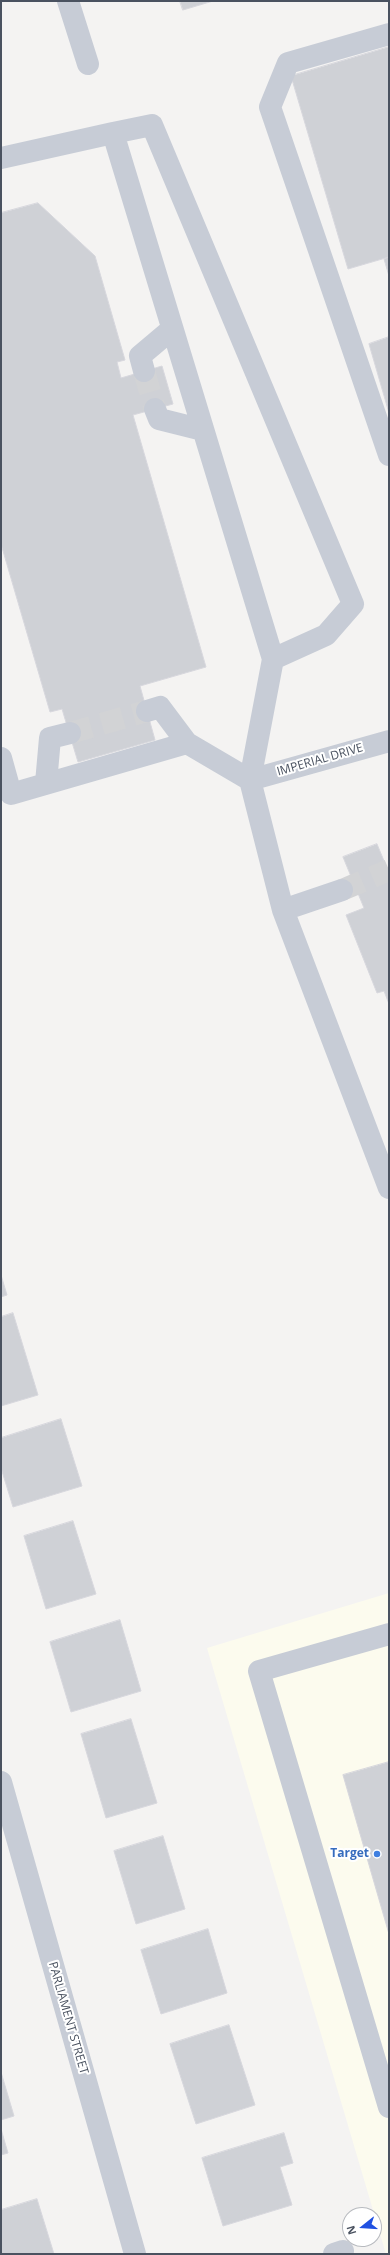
<!DOCTYPE html>
<html>
<head>
<meta charset="utf-8">
<style>
  body { margin:0 }
  #map { position:relative; width:390px; height:2255px; overflow:hidden; background:#f4f3f2; font-family:"Open Sans",sans-serif }
  canvas { display:block }
  .frame { position:absolute; inset:0; border:2px solid #4a5260; pointer-events:none }
  .north { position:absolute; left:342px; top:2207px; width:40px; height:40px; box-sizing:border-box; background:#fff; border:1px solid #b7babf; border-radius:50%; rotate:253deg; font-size:11px; font-weight:700; line-height:16px; text-align:center; color:#4a5260 }
  .north::after { content:''; display:block; margin:auto; width:14px; height:18px; background:#2051e1; clip-path:polygon(50% 0,100% 100%,50% 72%,0 100%) }
</style>
</head>
<body>
<div id="map">
<canvas width="390" height="2255"></canvas>
<div class="frame"></div>
<div class="north">N</div>
</div>
<script>
const c = document.querySelector('canvas').getContext('2d');
c.lineJoin = 'round';
function fill(path, color) {
  c.fillStyle = color;
  c.fill(path, 'evenodd');
}
function trace(path, color, width, dash) {
  c.strokeStyle = color;
  c.lineWidth = width;
  c.lineCap = dash ? 'butt' : 'round';
  c.setLineDash(dash || []);
  c.stroke(path);
}
function drawText(font, color, halo, rows, align = 'center') {
  c.font = font + ' "Open Sans",sans-serif';
  c.lineWidth = 4;
  c.setLineDash([]);
  c.textBaseline = 'middle';
  c.strokeStyle = halo;
  c.fillStyle = color;
  for (const [text, x, y, turn = 0] of rows) {
    c.save();
    c.translate(x, y);
    c.rotate((+turn || 0) * Math.PI / 180);
    c.textAlign = isNaN(turn) ? turn : align;
    if (halo) c.strokeText(text, 0, 0);
    c.fillText(text, 0, 0);
    c.restore();
  }
}
fill(new Path2D(`
  M389,1593V2254H386L207,1648Z`), '#fcfbee');
const building = new Path2D(`
  M180,1H213L183,10Z
  M389,47V257L348,269L291,76Z
  M38,203L95,256L125,360L117,362L121,378L162,366L173,404L133,415L206,667L140,686L155,740L78,762L62,709L50,712L1,544V213Z
  M389,257V276L384,259Z
  M389,337V413L369,344Z
  M377,844L389,873V1004L384,991L377,993L346,915L364,908L343,857Z
  M1,1275L7,1295L1,1297Z
  M13,1313L38,1395L1,1406V1317Z
  M61,1419L82,1486L13,1507L1,1468V1438Z
  M73,1521L96,1594L46,1609L24,1536Z
  M120,1620L141,1691L71,1712L50,1642Z
  M131,1719L157,1803L106,1818L81,1734Z
  M389,1762V1934L343,1775Z
  M163,1836L185,1909L136,1924L114,1851Z
  M208,1929L227,1993L161,2014L141,1950Z
  M229,2025L255,2105L196,2124L170,2044Z
  M1,2072L14,2116L1,2120Z
  M1,2129L8,2153L1,2155Z
  M284,2133L293,2163L280,2167L292,2205L223,2226L202,2158Z
  M37,2199L54,2254H1V2210Z`);
fill(building, '#cfd1d6');
trace(building, '#d7d7dd', 1);
trace(new Path2D(`
  M144,371L155,409
  M70,733L147,711
  M342,890L389,870`), '#d2d3d5', 22, [22, 11]);
trace(new Path2D(`
  M68,1L88,64
  M389,34L288,63L270,107L389,455
  M113,133L152,125L353,604L326,635L273,659
  M1,158L113,133L273,659L250,780L283,910L389,1188
  M144,371L140,356L172,329
  M155,409L159,419L203,430
  M147,711L160,707L187,743
  M1,758L11,794L187,743L250,780
  M250,780L389,741
  M46,783L50,738L70,733
  M283,910L342,890
  M389,1634L259,1671L389,2107
  M1,1782L135,2254
  M334,2254L343,2251`), '#c7ccd6', 22);
for (const [x, y, r, color] of [
  [377,1854,4,"#3f7fe0"]
]) {
  const dot = new Path2D();
  dot.arc(x, y, r, 0, 2 * Math.PI);
  c.fillStyle = color;
  c.fill(dot);
  trace(dot, '#fff', 1.5);
}
drawText('12px', '#4a5260', '#fff', [
  ["IMPERIAL DRIVE",320,760,-16],
  ["PARLIAMENT STREET",68,2018,74]
]);
drawText('bold 12px', '#366cbe', '#fff', [
  ["Target",369,1854]
], 'right');
</script>
</body>
</html>
